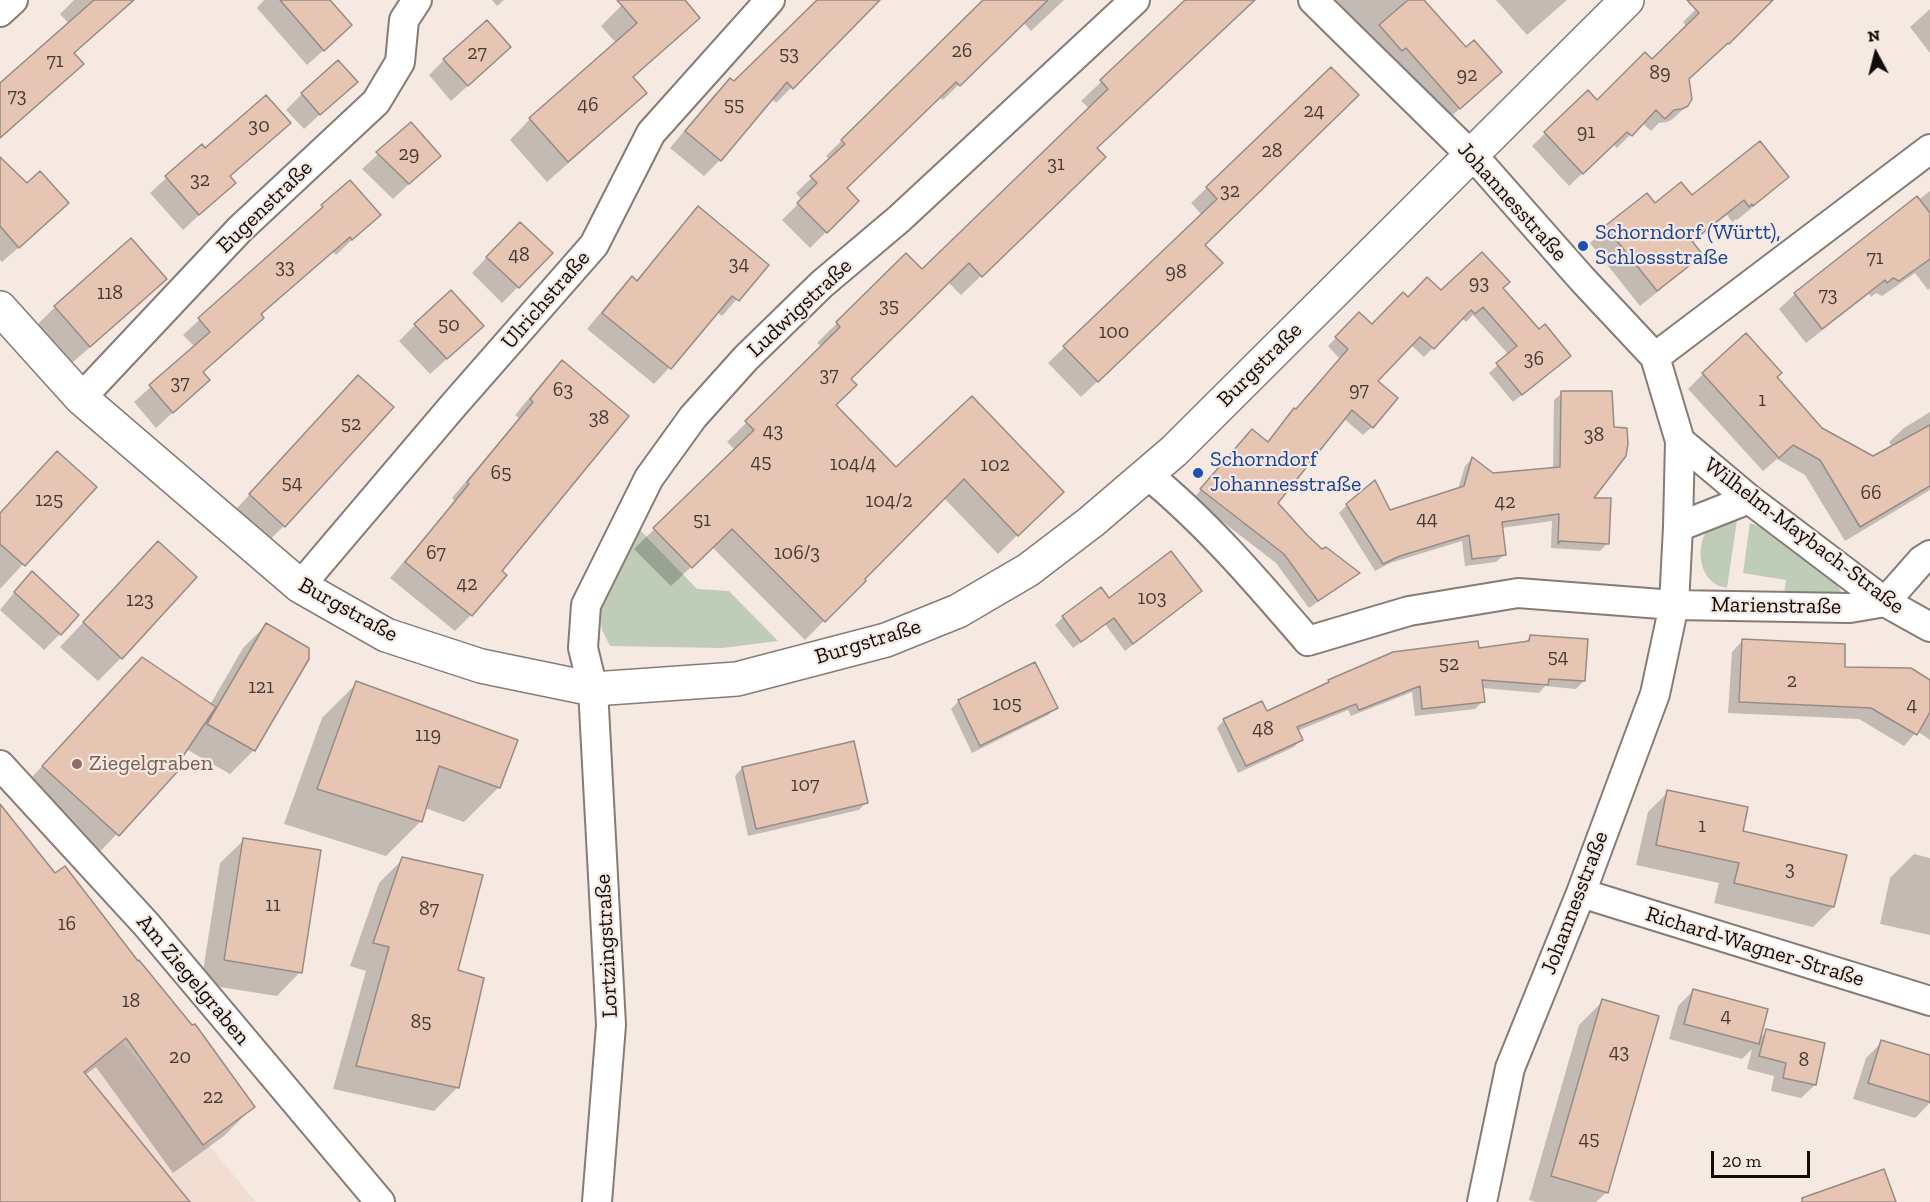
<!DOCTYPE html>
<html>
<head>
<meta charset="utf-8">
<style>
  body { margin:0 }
  #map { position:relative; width:1930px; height:1202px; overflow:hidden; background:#f5e9e2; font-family:"Zilla Slab",serif }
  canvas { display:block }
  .north { position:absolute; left:1846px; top:24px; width:60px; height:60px; -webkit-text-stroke:4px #f5e9e2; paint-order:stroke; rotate:353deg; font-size:16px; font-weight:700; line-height:24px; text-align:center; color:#100c09 }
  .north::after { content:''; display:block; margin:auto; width:21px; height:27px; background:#100c09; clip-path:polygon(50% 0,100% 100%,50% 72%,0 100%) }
  .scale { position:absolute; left:1711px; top:1151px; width:99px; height:27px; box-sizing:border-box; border:3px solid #100c09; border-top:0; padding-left:8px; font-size:18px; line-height:21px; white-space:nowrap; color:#100c09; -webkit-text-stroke:4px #f5e9e2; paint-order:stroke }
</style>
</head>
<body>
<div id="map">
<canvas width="1930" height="1202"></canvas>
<div class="north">N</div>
<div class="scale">20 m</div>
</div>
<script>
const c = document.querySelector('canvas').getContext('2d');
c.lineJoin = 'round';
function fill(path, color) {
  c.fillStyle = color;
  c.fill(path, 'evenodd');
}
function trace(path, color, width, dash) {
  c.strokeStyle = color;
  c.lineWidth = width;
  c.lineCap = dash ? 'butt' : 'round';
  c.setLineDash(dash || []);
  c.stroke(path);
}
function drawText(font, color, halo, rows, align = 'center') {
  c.font = font + ' "Zilla Slab",serif';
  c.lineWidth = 4.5;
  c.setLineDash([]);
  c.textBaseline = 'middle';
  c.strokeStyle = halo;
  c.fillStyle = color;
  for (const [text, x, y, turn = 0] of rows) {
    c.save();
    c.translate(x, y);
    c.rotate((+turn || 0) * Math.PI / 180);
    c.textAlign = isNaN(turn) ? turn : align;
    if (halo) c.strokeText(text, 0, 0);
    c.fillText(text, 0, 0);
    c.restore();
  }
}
fill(new Path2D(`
  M0,896L256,1202H0Z`), '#f1ddd2');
fill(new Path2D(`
  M1737,520L1727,588C1723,587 1717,586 1714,583C1698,573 1696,540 1710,527C1717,521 1728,521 1737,520Z
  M1750,523L1758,526L1834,581L1841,591L1838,595L1784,593L1786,580L1743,573Z
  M639,529L697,589L729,591L778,641L722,648L610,646L602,630L599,606Z`), '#bfccb8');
fill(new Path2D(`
  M74,0H134L73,54L82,64L0,138V85L69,24L60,14Z
  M264,0H328L334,41L307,65L257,8Z
  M492,0H504L497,6Z
  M627,0H683L698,18L677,39L632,78L645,93L624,114L547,182L510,140L530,119L616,43L601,26Z
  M819,0H879L776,103L771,98L720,160L704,176L670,148L714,95L730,80L734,83Z
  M985,0H1064L1031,31L1023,22L943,100L939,97L845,189L857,201L810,248L782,220L802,200L796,193L830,160L826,156Z
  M1187,0H1253L1096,148L1085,177L961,295L948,282L849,379L834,405L896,470L972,398L1042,511L998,554L944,498L805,640L712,547L671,586L634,549L735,450L727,442L822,347L817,343L906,255L922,272L1090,109L1081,101Z
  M1334,0H1422L1466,49L1500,72L1445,122L1370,36Z
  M1496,0H1567L1527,35Z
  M1705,0H1771L1715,56L1714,55L1688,79L1687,105L1673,119L1667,122L1659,123L1651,131L1642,123L1617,148L1613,144L1569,186L1532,146L1588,92L1597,102L1652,61L1687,27L1683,22Z
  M1930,9V53L1910,27Z
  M444,60L493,63L451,101L429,75Z
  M1331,69L1203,245L1205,279L1081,397L1048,363L1202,215L1191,203Z
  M355,82L304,129L286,110L302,94Z
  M289,123L229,177L234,183L183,230L150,193L201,146L205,151Z
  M411,124L439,156L393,199L362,169Z
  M0,159L27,185L51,219L2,262L0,260Z
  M1787,177L1771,192L1737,220L1736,219L1732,222L1727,215L1692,243L1701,255L1685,270L1640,306L1590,243L1606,228L1647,195L1655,205Z
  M1930,191V288L1928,290L1915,273L1882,296L1876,293L1871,297L1869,294L1806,343L1779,309L1795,294Z
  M323,206L379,214L336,255L333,252L260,316L202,373L208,380L156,428L134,402L195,347L183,335Z
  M698,208L767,265L722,316L717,312L669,368L654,384L587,329L616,294L632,278L636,281L683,224Z
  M504,239L518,287L502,303L472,273Z
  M131,240L165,279L141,303L65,369L31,331L55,307Z
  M1501,288L1560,364L1513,402L1489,373L1509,355L1473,315L1466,322L1462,318L1424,357L1411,345L1376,381L1372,427L1363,435L1343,418L1276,503L1322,551L1357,573L1349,581L1309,608L1276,563L1193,499L1244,440L1267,443L1286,419L1295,411L1340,359L1328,346L1359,314L1372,326L1407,298L1440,292Z
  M415,325L466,342L430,374L399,341Z
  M562,362L500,571L505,575L471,615L455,631L390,578L455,501L452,498L519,418L515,415L546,378Z
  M1703,374L1775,378L1821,429L1873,458L1892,447L1889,442L1904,428L1930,412V490L1845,541L1805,475L1777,459L1763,471L1688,389Z
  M358,377L284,526L260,549L227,519Z
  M1562,393L1591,499L1608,543L1600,551L1551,548L1552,521L1501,528L1504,555L1496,562L1465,566L1462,541L1390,563L1375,571L1339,513L1347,505L1389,511L1458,489L1465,466L1472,459L1492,475L1553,469L1554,400Z
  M57,453L95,487L0,589V513Z
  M158,543L121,658L98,681L60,647Z
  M17,589L60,634L44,650L0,610Z
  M1200,591L1125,651L1105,624L1073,648L1055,625L1063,617L1109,600Z
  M266,625L308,658L254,750L230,774L186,749L173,768L176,771L95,857L21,789L142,658L210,705L243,648Z
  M1531,636L1584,681L1576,689L1545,686L1539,693L1482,688L1483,701L1475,709L1415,716L1412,692L1351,716L1348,710L1297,731L1301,740L1294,747L1238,773L1217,728L1224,720L1266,713L1325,685L1329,681L1477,650L1524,643Z
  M1743,640L1843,668L1930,681V740L1917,731L1904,746L1859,719L1728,713L1732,652Z
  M1034,664L1056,708L1048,715L972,753L951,709L959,701Z
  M357,683L499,787L464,822L425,808L421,821L386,856L284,824L322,718Z
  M742,768L866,803L859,810L748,836L735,776Z
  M1668,792L1742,832L1833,907L1813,927L1714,903L1719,883L1636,865L1648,812Z
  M0,807L55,875L138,963L253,1107L224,1136L173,1173L96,1067L85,1075L188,1202H0Z
  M244,840L300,972L277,996L201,984L220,863Z
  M1914,854L1930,858V935L1880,924L1890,878Z
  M403,859L456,971L458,1087L434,1111L333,1089L366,971L350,966L379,883Z
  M1694,990L1759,1039L1767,1031L1815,1085L1801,1098L1771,1091L1774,1076L1747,1069L1752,1049L1742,1059L1669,1039L1678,1006Z
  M1603,1001L1607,1192L1596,1202H1536L1529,1200L1579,1025Z
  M1882,1042L1930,1056V1103L1915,1118L1853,1099L1866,1058Z`), '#0003');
const building = new Path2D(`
  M94,0H134L74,53L84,64L0,138V83Z
  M280,0H330L352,25L324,51Z
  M617,0H685L700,18L633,77L647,93L568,162L529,118L637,23Z
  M817,0H880L793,89L787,82L721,161L685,131L730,78L734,81Z
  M983,0H1048L960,86L956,82L847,188L859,201L827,233L797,203L817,183L810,176L845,144L841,140Z
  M1185,0H1255L1097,148L1106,157L982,277L969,263L851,379L857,385L836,405L896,467L972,396L1064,492L1018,536L964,479L865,579L866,581L825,622L732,529L692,568L653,528L754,430L745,421L840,327L836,322L906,253L922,269L1108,89L1100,80Z
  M1408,0H1424L1466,47L1474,40L1502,72L1460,109L1406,48L1402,51L1379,25Z
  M1687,0H1773L1729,44L1728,43L1689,79L1692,99L1688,106L1682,109L1674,110L1665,119L1656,110L1632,136L1627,132L1583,174L1544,132L1588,90L1597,100L1645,52L1652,59L1699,13Z
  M487,20L511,47L468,86L443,59Z
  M338,60L358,82L320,115L301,93Z
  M1331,67L1359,95L1205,245L1223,263L1098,382L1063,346L1217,199L1206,187Z
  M266,95L291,123L230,176L236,183L199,215L165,176L202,144L205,148Z
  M411,122L441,156L409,184L376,152Z
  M1760,141L1789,177L1753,206L1752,204L1749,207L1744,200L1692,241L1703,255L1657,291L1605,226L1647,193L1655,203L1681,182L1692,195Z
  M0,157L27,183L40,171L69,203L19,248L0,226Z
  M350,180L381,215L352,240L350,237L261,314L264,318L203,372L210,380L173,413L149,385L210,332L198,318L323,207L321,205Z
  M1917,196L1930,213V259L1899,281L1893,278L1887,283L1885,280L1822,329L1794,293Z
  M698,206L769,265L739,301L732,296L671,369L602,313L632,276L637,281Z
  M520,222L553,253L519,288L486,257Z
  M131,238L167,279L90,347L54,306Z
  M1482,252L1510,282L1503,288L1539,329L1545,324L1571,356L1522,395L1496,363L1517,346L1483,307L1475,314L1471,310L1434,349L1420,337L1378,381L1398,398L1373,428L1352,410L1278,503L1307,535L1322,549L1326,547L1360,573L1318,601L1284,554L1200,489L1252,429L1268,442L1294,408L1296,409L1348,349L1335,337L1359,312L1372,324L1403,292L1408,297L1427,277L1441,290Z
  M451,290L484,326L447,359L414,324Z
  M1746,333L1782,373L1777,377L1822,428L1873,456L1930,425V486L1860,527L1820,460L1793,445L1779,458L1702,373Z
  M562,360L629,416L502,571L507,575L472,616L405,562L469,484L467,482L533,402L530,399Z
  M358,375L394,407L285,527L249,494Z
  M1561,391H1612L1614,427L1627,428L1628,444L1626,456L1594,498H1611L1609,544L1560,541L1558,544L1559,514L1502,522L1506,555L1472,559L1469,535L1400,556L1383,564L1346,504L1375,480L1390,510L1464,486L1472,457L1493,473L1560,467Z
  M57,451L97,487L25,566L0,544V513Z
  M158,541L197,577L122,659L83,622Z
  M1171,551L1202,591L1133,644L1114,618L1081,642L1062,616L1101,587L1109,598Z
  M32,571L79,615L61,635L14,592Z
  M266,623L309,648V659L255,751L207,724Z
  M1530,635L1588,639L1585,681L1549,679L1548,685L1482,680L1485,702L1422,709L1420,686L1359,710L1356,704L1297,727L1303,740L1246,766L1223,719L1262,701L1267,711L1329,682L1328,680L1393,652L1478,641L1479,648L1529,641Z
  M1742,639L1845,644V667L1911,668L1930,680V712L1917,735L1871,708L1739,702Z
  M142,657L216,707L175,768L178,771L119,836L42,766Z
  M1035,662L1058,708L980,746L958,700Z
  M356,681L518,740L500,788L439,766L422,822L317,789Z
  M854,741L868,803L756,829L742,767Z
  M1667,790L1748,807L1743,831L1847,855L1834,907L1734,883L1739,863L1656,845Z
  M0,804L55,873L65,866L138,961L139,960L192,1025L195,1024L255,1107L203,1145L126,1038L84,1072L190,1202H0Z
  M243,838L321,850L302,973L224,960Z
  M402,857L483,875L458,970L484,978L459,1088L356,1066L389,947L373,943Z
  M1693,989L1768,1009L1759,1044L1684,1024Z
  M1602,999L1659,1016L1608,1193L1551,1176Z
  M1766,1029L1825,1043L1816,1085L1783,1078L1786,1063L1759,1056Z
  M1881,1040L1930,1055V1102L1868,1083Z
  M1884,1169L1896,1202H1802V1198Z`);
fill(building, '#e6c6b3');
trace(building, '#978b85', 1.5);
const minor = new Path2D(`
  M1313,0L1485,169L1582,279L1655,357L1680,441L1678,527L1674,605L1655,694L1581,893L1510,1068L1482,1202
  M0,12L13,0
  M1655,357L1930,149
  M81,398L240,229L376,102L400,62L404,20L417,0
  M1680,441L1749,499L1885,602L1930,627
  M1147,474C1207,523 1258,583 1308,641L1409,611L1518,593L1674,605L1850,608L1885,602L1922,560L1930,555
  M1678,527L1749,499
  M300,586L452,407L594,245L651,133L770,0
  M0,765L146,924L380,1202
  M1581,893L1930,1001
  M597,1202L611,1025L593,689L583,648L586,605L649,478L693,417L746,358L822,284L899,219L1135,0`);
const tertiary = new Path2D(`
  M0,308L81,398L300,586L386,635L481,666L593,689L737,679L886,640L958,611L1028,570L1091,522L1174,451L1627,0`);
trace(minor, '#867b75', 32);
trace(tertiary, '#867b75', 36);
trace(minor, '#fff', 28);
trace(tertiary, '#fff', 33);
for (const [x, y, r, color] of [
  [1583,246,6,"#1a4fb4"],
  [1198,473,6,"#1a4fb4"],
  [77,764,6,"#8d6e63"]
]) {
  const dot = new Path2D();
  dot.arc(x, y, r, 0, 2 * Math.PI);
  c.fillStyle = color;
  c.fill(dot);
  trace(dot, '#f5e9e2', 2);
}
drawText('20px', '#463a34', null, [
  ["26",962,51],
  ["27",477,53],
  ["53",789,54],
  ["71",55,61],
  ["89",1660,73],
  ["92",1467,75],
  ["73",17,96],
  ["46",588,105],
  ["55",734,105],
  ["24",1314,111],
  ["30",259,126],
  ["91",1586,132],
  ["28",1272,151],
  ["29",409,154],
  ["31",1056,164],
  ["32",200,180],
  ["32",1230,191],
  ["48",519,255],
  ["71",1875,258],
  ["34",739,264],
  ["33",285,267],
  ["98",1176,272],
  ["93",1479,283],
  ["118",110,293],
  ["73",1828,295],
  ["35",889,306],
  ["50",449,325],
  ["100",1114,332],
  ["36",1534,359],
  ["37",829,375],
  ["37",180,383],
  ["63",563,390],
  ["97",1359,390],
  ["1",1762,400],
  ["38",599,418],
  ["52",351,424],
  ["43",773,431],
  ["38",1594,435],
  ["45",761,462],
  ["104/4",853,464],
  ["102",995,465],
  ["65",501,473],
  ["54",292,483],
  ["66",1871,493],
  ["125",49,500],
  ["104/2",889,501],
  ["42",1505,502],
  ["44",1427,519],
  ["51",702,520],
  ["67",436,553],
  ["106/3",797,553],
  ["42",467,584],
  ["103",1152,598],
  ["123",140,600],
  ["54",1558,657],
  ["52",1449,664],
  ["2",1792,681],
  ["121",261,687],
  ["105",1007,704],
  ["4",1912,705],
  ["48",1263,729],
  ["119",428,735],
  ["107",805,785],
  ["1",1702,826],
  ["3",1790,869],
  ["11",273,905],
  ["87",429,909],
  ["16",67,924],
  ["18",131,1001],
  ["4",1726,1016],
  ["85",421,1022],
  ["43",1619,1052],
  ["20",180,1057],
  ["8",1804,1060],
  ["22",213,1097],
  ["45",1589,1139]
]);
drawText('22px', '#100c09', '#f5e9e2', [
  ["Johannesstraße",1512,202,48],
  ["Eugenstraße",265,207,-44],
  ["Ulrichstraße",546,300,-49],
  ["Ludwigstraße",800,308,-43],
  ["Burgstraße",1260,365,-45],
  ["Wilhelm-Maybach-Straße",1804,536,37],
  ["Marienstraße",1776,606,1],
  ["Burgstraße",348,610,29],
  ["Burgstraße",868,642,-17],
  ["Johannesstraße",1575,903,-69],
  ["Lortzingstraße",607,946,-93],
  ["Richard-Wagner-Straße",1755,947,17],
  ["Am Ziegelgraben",193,980,50]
]);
drawText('22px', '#164399', '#f5e9e2', [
  ["Schorndorf (Württ),",1595,233],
  ["Schlossstraße",1595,258],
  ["Schorndorf",1210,460],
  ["Johannesstraße",1210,485]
], 'left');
drawText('22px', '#785e54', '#f5e9e2', [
  ["Ziegelgraben",89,764]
], 'left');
</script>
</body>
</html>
